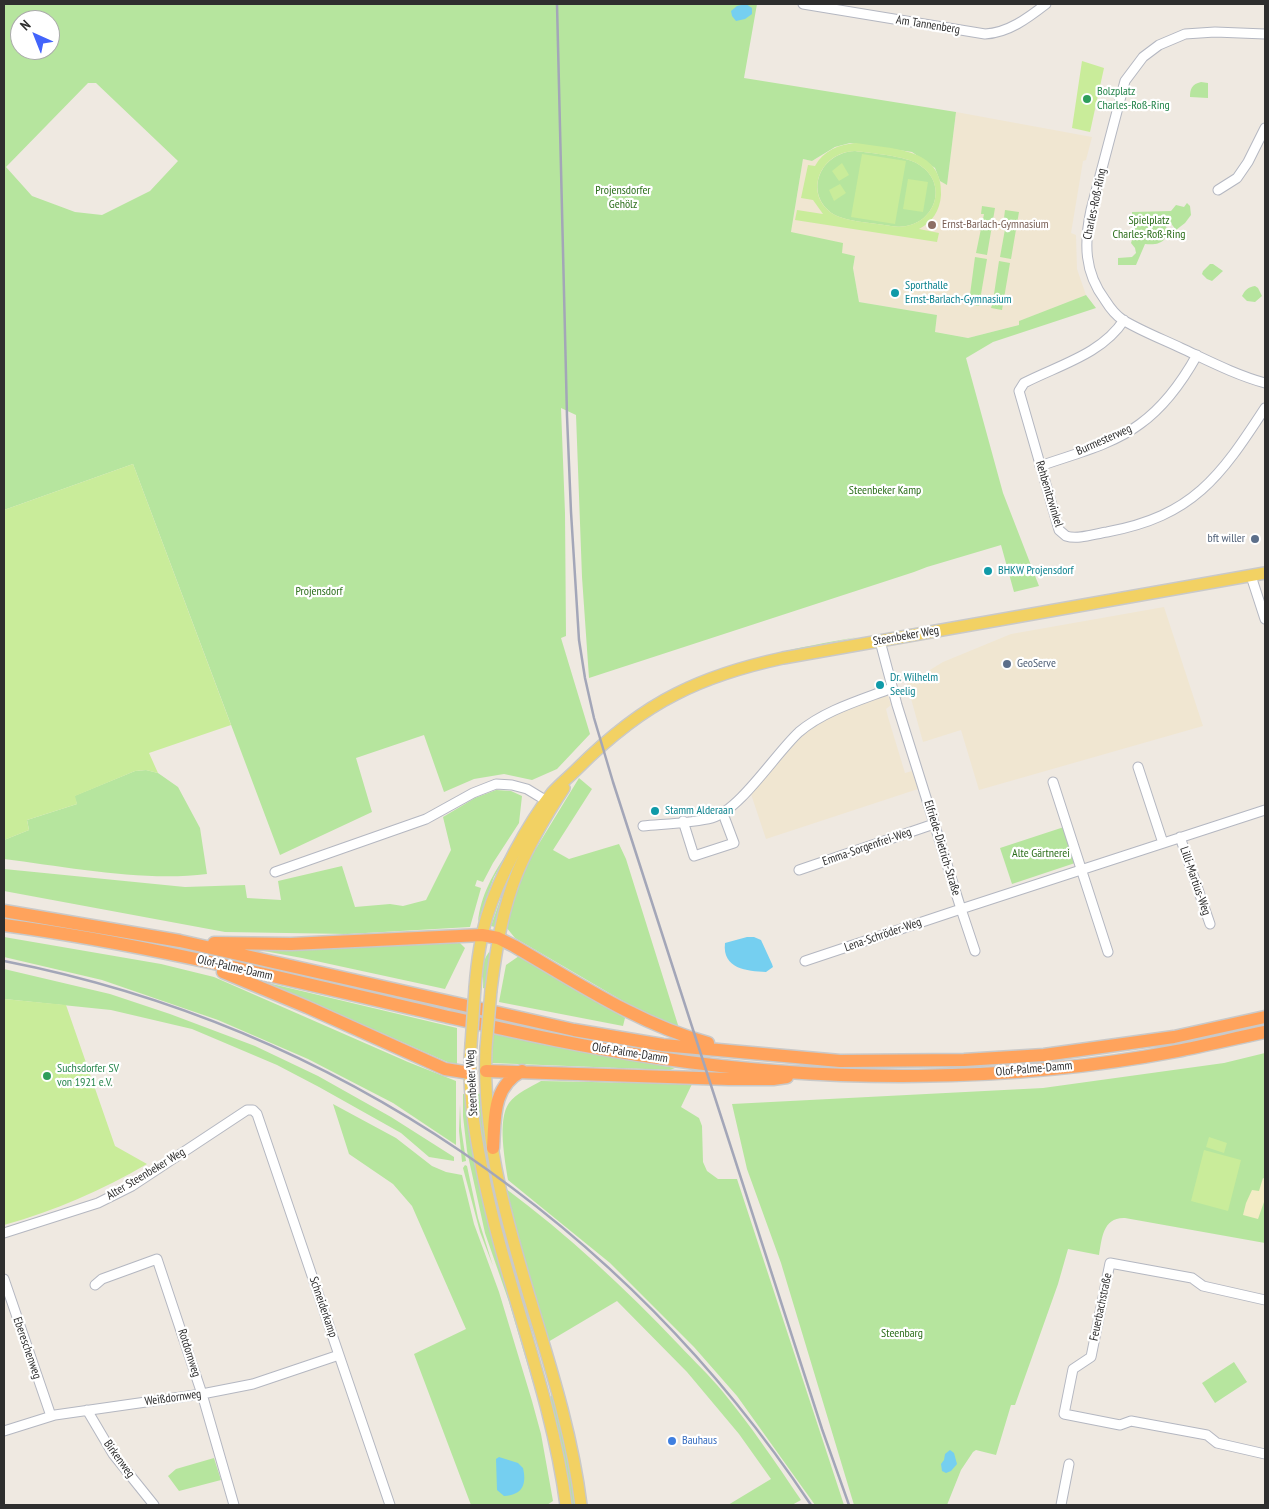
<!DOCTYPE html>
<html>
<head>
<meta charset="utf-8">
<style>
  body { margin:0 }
  #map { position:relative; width:1269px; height:1509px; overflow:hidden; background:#efe9e1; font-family:"PT Sans Narrow",sans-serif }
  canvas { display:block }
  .frame { position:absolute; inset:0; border:5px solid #2e2e2e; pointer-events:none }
  .north { position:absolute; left:10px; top:10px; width:50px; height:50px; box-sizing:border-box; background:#fff; border:1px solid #ababab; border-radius:50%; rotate:316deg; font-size:14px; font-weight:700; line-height:20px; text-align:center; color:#2e2e2e }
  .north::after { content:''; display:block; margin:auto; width:18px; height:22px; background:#4264fb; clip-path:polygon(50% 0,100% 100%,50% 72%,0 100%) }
</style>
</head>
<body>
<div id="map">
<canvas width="1269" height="1509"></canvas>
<div class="frame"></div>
<div class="north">N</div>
</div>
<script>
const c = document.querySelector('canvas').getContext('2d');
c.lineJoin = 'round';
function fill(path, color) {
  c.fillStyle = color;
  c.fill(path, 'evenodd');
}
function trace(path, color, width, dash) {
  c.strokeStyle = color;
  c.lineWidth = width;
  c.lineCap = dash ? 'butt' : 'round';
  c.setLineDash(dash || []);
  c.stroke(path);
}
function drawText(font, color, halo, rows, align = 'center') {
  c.font = font + ' "PT Sans Narrow",sans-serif';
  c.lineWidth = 4.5;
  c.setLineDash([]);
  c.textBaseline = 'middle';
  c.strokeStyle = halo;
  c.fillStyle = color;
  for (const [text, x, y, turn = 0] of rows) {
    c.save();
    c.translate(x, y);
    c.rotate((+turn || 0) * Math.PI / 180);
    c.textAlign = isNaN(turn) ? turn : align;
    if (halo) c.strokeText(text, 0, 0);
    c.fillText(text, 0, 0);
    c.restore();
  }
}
fill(new Path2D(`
  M956,112L1092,137L1086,160L1083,161L1071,233L1076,235L1077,269L1086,295L1020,321L1019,325L968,338L935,332L937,315L859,302L853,268L855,256L841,253L791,232L803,159L812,161L838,146L912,152L947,184Z
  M1164,607L1203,726L979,790L961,730L923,742L907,684L943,662L1011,634Z
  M887,692L891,705L886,709L888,717L905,773L912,771L918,789L766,839L749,788L794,740L821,719Z`), '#f0e6d1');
fill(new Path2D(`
  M4,4H757L744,78L956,112L947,185L940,181L935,168L912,152L850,143L835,147L812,161L803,159L791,232L843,243L842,253L855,256L853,268L859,302L937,315L935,332L968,338L1019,325V321L1086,295L1096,308L993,342L966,358L1003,493L1039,586L1014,592L1001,545L927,567L914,572L589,678L582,577L576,415L561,408L565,513L566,636L561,638L590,734L557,769L532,780L504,774L474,779L444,792L424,735L356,758L372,812L280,855L133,464L4,510ZM20,20H50V50H20ZM88,83H96L178,161L150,191L102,215L75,212L32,196L6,167Z
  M1201,82L1208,83V98L1190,97C1190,89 1192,84 1201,82Z
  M855,151C870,153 906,156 918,164C953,185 932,233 891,226C875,223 848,222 835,215C803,196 818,153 855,151Z
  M1187,203L1190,206L1191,215L1185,223L1176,230L1170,222H1165C1171,240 1161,246 1145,244L1136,265H1118V258L1132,257L1136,253L1135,248L1131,243C1135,234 1132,222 1132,212L1171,211L1176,205L1184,207Z
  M982,206L995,208L987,255L976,253L984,214H981Z
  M1005,210L1019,212L1011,259L1000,257L1007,218H1004Z
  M975,257L987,259L979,306L967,304L969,302Z
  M999,261L1010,263L1002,310L991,308L995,295L994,294Z
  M1210,264H1213L1223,271L1212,281L1207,279L1202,274L1203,271Z
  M1255,286L1258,288L1262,296L1255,302L1247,301L1242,296C1245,290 1248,287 1255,286Z
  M858,637L776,654L696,680L560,778C647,682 734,658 858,637Z
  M146,770L158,773L178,787L200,828L207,874C143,882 68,867 4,859V840L29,830L27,820L77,804L74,796L135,771Z
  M579,778L592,789L553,850L569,859L619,844L626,859L678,1025L676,1027L640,1011L515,938L506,927L519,883L532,855Z
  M496,790L511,791L522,796L519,823L493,863L483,882L477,880L475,886L481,888L470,927L348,934L225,932L4,891V869L185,887L245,885L247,898L281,900L278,881L342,866L355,907L390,904L403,906L426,900L451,850L443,817L475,798Z
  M1064,827L1075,863L1012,884L1000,848Z
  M522,849L498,928L491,926L504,889Z
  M509,851L494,877L478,922C480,897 494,871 509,851Z
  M4,937L161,964L214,977L408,1062L456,1081V1145L393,1103L308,1059L218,1020L102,980L4,957Z
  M459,942L465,948L445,989L302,958L253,949Z
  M489,952L490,955L486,989L483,988C484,975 480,963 489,952Z
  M519,956L625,1018L623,1026L499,1002L506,965Z
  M4,969L110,994L170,1014L255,1046L318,1076L391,1117L454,1157V1161L429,1157L401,1133L319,1087L277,1065L192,1029L111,1010L4,999Z
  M268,983L457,1028V1065H454Z
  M493,1034L675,1068L670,1070L492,1063Z
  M1265,1053V1243L1125,1218C1103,1217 1102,1238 1099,1255L1068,1249L1058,1284L1015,1405H1011L996,1455L976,1450L973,1452L961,1470L947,1505H854L781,1263L747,1169L732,1104L1043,1088L1224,1063Z
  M541,1081L692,1084L681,1107L699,1118L702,1126L703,1162L707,1171L718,1179H737L844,1505H815L737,1396L694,1347L610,1263L508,1180C505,1160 497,1120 509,1103C516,1093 531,1087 541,1081Z
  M483,1093L543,1361L515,1282L490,1189L477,1111L476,1094Z
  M463,1094H466L485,1209L502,1274L538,1393H536L509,1302L485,1233L467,1151L463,1116Z
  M333,1104L396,1138L432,1166L446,1172L462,1175L474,1224L499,1292L532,1401L541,1434L553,1501L547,1505H471L414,1354L466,1329L412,1206L393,1184L349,1154Z
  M460,1104L461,1127L466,1161L462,1162L459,1131Z
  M465,1165L467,1166L478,1218L493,1266L480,1232L463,1168Z
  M505,1188C568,1235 625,1288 679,1345C694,1361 710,1376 723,1392C751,1426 776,1463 801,1500L792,1505H728L771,1479L739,1434L687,1372L617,1301L548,1342L532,1296Z
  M1234,1362L1247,1382L1215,1403L1202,1383Z
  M554,1395L563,1431L576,1505H570L549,1397Z
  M214,1458L221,1480L179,1491L168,1476L176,1469Z`), '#b6e59e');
fill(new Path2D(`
  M1263,1178L1265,1179V1202H1264L1258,1219L1243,1215L1246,1203L1252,1190L1259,1191Z`), '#f3ecc5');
fill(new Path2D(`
  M1082,61L1104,68L1090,132L1072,128Z
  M856,143C890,149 944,147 941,195C940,211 932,222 919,229L939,233L937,242L795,220L797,210L823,214L813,200L801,198L808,165L815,166C823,151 839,144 856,143ZM855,151C870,153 906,156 918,164C953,185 932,233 891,226C875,223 848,222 835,215C802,196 819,152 855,151Z
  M862,154L906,161L895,224L851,217Z
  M842,163L849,175L839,181L832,171Z
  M908,179L928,182L923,212L903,209Z
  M840,184L846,193L834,201L829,190Z
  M133,464L231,725L149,753L158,773L146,770L135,771L75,796L77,804L27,820L29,830L4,840V510Z
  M4,999L66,1005L115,1146L147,1164C103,1190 54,1211 4,1225Z
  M1209,1137L1227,1143L1224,1153L1206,1147Z
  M1204,1150L1241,1160L1228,1211L1191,1201Z`), '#c9ec9a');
fill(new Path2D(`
  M746,4L752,8V14L745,19L736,21L732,16L731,11L737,6Z
  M747,937H754L761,940L772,964L773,967L766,972C747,971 722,969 725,943Z
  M950,1450L954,1453L957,1464L951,1471L946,1473L942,1471L941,1464L944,1460L945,1454Z
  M499,1457L518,1463L523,1468C527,1485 522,1495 504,1496L497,1490L496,1459Z`), '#75cff0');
const minor = new Path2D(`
  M803,4L985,34C1008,33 1028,18 1046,4
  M1265,34L1215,32L1185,34L1159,45L1143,57L1125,81L1091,210C1084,243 1084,272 1105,300C1110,308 1115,315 1123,320C1141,331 1162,339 1181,348C1209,361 1236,375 1265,383
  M1218,190L1237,178L1248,162L1265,128
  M1124,320C1102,354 1059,365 1024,383L1019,391L1059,530L1066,536C1078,540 1094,534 1107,532C1193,516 1220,477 1265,408
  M1040,466C1074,454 1112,445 1140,424C1165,406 1182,382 1197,355
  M1251,576L1265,619
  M880,641L897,705L961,909L1265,810
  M1138,767L1163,843
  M1053,782L1108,952
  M683,821L694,856L734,843L725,819
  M643,826C663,824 693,823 712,818C740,810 776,753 799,732C825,710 861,700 892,688
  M1180,837L1210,924
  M799,870L934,824
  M275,872L426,819L473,793L496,784L512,785L527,789L550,803
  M805,961L961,909L975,951
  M4,1233L98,1203L132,1186L247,1110H253L257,1114L390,1505
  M4,1279L51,1416
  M95,1285L102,1279L157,1259L202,1394L234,1505
  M1265,1300L1203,1286L1192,1278L1110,1263L1091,1357L1073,1369L1064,1414L1120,1425L1131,1421L1207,1435L1217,1443L1265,1454
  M87,1410L113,1454L154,1505
  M4,1431L55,1415L202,1394L253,1384L339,1355
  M1061,1505L1069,1464`);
const major = new Path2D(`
  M475,987C477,963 480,939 487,916C499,877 527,825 552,793C560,784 569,777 577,769C606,740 638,713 676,694C709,677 746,666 783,658L1265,573
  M491,990C496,950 502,909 518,871C530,843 547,814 564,788
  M471,1045C467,1086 474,1129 482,1169C504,1283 551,1390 566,1505
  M486,1048C479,1206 562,1351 581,1505`);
const highway = new Path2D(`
  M4,911L180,941L574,1030L663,1045L840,1061L964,1060L1044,1055L1174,1037L1265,1017
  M4,925C152,945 298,982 444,1016C516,1032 587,1048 659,1058C827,1083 1010,1083 1177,1051C1207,1045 1236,1038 1265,1032
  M214,943L291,944L482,935L498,938L514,946C576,982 638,1024 708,1043
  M223,972L307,1007L445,1069L470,1073
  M486,1071L729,1079H773L787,1077
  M493,1148C495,1118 492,1087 522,1071`);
trace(minor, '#b4b7c1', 11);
trace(major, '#c9c9c9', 14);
trace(highway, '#c9c9c9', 15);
trace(minor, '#fff', 9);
trace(major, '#f2d163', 11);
trace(highway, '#ffa35c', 12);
trace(new Path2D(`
  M557,4L567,416L571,512L579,640L585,678L594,718L613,782L822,1429L849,1505
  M4,961C336,1026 624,1224 811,1505`), '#a3a6b8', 2.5);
const majorBridge = new Path2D(`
  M471,1045L475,987
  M486,1048L491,990`);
trace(majorBridge, '#c9c9c9', 14, []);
trace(majorBridge, '#f2d163', 11);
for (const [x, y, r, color] of [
  [1087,99,5,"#2e9e5b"],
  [932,225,5,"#8d6e63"],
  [895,293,5,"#0f9aa8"],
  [1255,539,5,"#5c6f8a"],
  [988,571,5,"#0f9aa8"],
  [1007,664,5,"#5c6f8a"],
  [880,685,5,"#0f9aa8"],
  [655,811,5,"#0f9aa8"],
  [47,1076,5,"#2e9e5b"],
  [672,1441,5,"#3f7fe0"]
]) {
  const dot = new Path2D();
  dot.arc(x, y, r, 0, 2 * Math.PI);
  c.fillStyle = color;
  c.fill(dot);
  trace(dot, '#fff', 2);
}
drawText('12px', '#2e2e2e', '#fff', [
  ["Am Tannenberg",928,25,9],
  ["Charles-Roß-Ring",1095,204,-78],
  ["Burmesterweg",1104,440,-24],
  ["Rehbenitzwinkel",1049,494,73],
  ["Steenbeker Weg",906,636,-10],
  ["Emma-Sorgenfrei-Weg",867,847,-19],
  ["Elfriede-Dietrich-Straße",942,848,73],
  ["Lilli-Martius-Weg",1195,881,71],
  ["Lena-Schröder-Weg",883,935,-19],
  ["Olof-Palme-Damm",235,968,13],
  ["Olof-Palme-Damm",630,1053,9],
  ["Olof-Palme-Damm",1034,1069,-5],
  ["Steenbeker Weg",472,1083,-93],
  ["Alter Steenbeker Weg",146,1174,-31],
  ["Schneiderkamp",323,1307,71],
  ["Feuerbachstraße",1101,1307,-78],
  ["Ebereschenweg",27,1348,71],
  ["Rotdornweg",189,1353,72],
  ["Weißdornweg",173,1398,-8],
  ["Birkenweg",119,1459,54]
]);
drawText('12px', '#27864d', '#fff', [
  ["Bolzplatz",1097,92],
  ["Charles-Roß-Ring",1097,106],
  ["Suchsdorfer SV",57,1069],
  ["von 1921 e.V.",57,1083]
], 'left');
drawText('12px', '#2c6e1b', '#fff', [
  ["Projensdorfer",623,191],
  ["Gehölz",623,205],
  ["Spielplatz",1149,221],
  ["Charles-Roß-Ring",1149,235],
  ["Steenbeker Kamp",885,491],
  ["Projensdorf",319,592],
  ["Alte Gärtnerei",1041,854],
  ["Steenbarg",902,1334]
]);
drawText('12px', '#785e54', '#fff', [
  ["Ernst-Barlach-Gymnasium",942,225]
], 'left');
drawText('12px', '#0d838f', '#fff', [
  ["Sporthalle",905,286],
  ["Ernst-Barlach-Gymnasium",905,300],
  ["BHKW Projensdorf",998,571],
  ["Dr. Wilhelm",890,678],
  ["Seelig",890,692],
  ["Stamm Alderaan",665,811]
], 'left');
drawText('12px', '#4e5e75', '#fff', [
  ["bft willer",1245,539],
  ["GeoServe",1017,664,"left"]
], 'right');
drawText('12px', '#366cbe', '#fff', [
  ["Bauhaus",682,1441]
], 'left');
</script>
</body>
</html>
